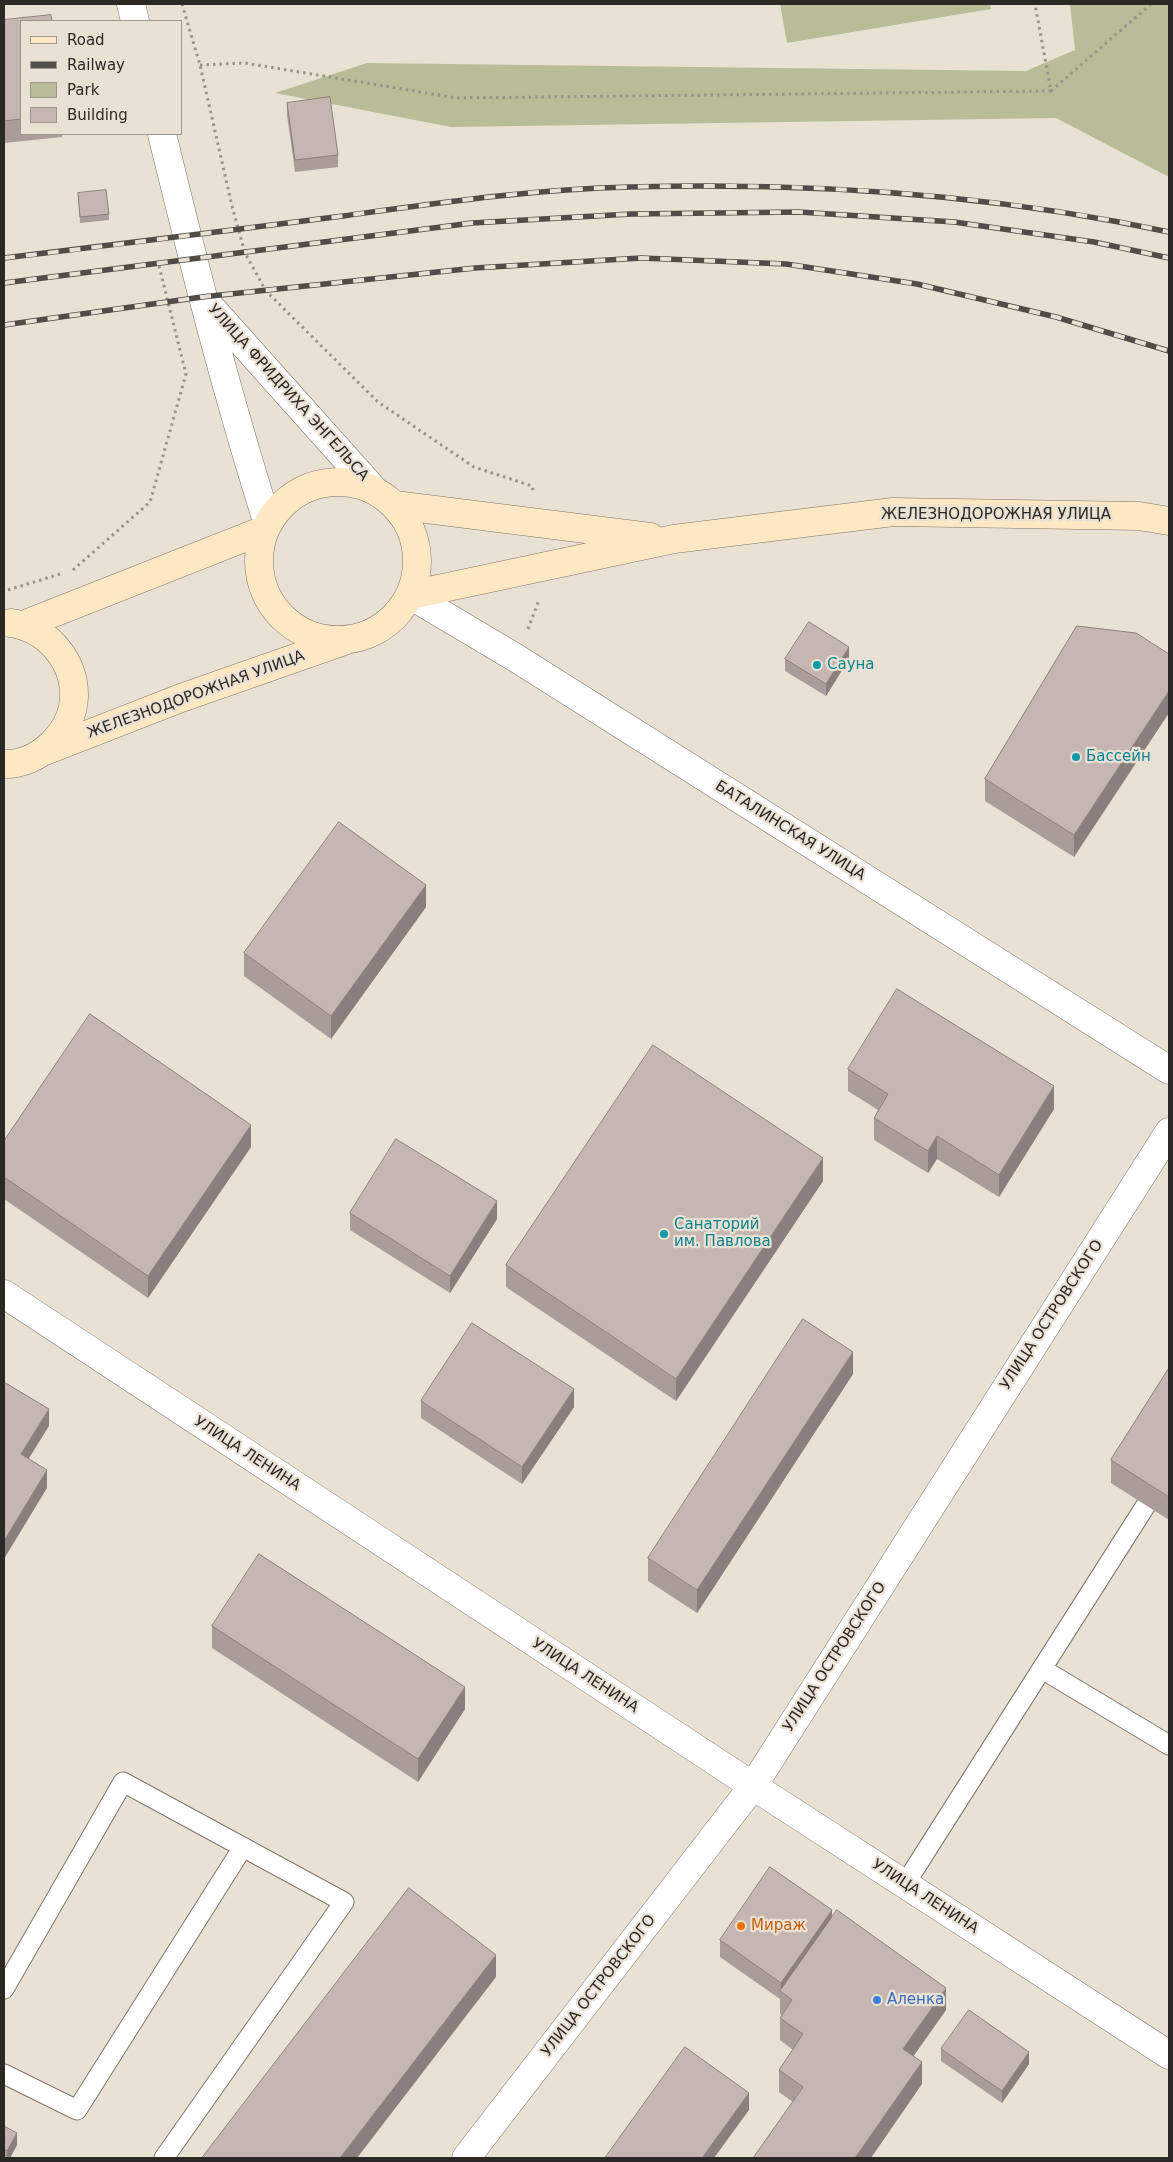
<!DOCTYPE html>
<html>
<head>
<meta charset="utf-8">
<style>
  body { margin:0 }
  #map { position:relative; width:1173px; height:2162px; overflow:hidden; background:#eae1d5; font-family:"DejaVu Sans",sans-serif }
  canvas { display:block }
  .frame { position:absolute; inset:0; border:5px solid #2c2824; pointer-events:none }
  .legend { position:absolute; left:20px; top:20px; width:162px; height:115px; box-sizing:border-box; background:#eae1d5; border:1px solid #9e978e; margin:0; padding:6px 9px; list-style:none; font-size:15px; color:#2c2824 }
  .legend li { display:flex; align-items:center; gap:10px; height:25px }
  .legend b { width:25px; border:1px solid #9e978e }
</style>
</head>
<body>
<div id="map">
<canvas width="1173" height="2162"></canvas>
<div class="frame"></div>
<ul class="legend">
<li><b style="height:6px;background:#fee7c3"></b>Road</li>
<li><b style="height:6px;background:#514c47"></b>Railway</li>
<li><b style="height:14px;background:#b8bd97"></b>Park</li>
<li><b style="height:14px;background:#c6b6b2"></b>Building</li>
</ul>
</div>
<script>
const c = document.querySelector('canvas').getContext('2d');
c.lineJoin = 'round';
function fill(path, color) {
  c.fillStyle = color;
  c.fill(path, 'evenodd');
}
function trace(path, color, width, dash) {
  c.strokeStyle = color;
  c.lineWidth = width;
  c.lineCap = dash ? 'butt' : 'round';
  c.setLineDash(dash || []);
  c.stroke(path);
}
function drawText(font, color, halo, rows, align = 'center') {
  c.font = font + ' "DejaVu Sans",sans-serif';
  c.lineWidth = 4.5;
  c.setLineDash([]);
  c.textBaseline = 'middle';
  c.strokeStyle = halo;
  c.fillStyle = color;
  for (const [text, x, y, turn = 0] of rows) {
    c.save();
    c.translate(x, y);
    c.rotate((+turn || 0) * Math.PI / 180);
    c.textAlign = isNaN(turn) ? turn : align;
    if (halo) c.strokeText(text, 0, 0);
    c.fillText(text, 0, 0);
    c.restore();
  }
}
fill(new Path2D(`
  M780,4H990L991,9L787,43Z
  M1070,4H1169V177L1056,118L451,127L275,93L367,63L1026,71L1075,50Z`), '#b8bd97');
const service = new Path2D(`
  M1042,1669L1169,1745
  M905,1884L1146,1505
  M4,1989L123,1782L344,1902L164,2158
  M4,2074L77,2110L243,1847`);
const minor = new Path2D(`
  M410,595L516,658L1169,1070
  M4,1294L753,1786L1169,2055
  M466,2158L753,1786L1169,1132`);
const tertiary = new Path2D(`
  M131,4L135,21
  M162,134C194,265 227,395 268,524
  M206,302L374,490`);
const secondary = new Path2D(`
  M259 561a79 79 0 1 1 158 0a79 79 0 1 1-158 0Z
  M395,505L650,537
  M410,595L674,539L893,512L1139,516L1169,521
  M23,625L264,530
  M45,751L181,698L344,641
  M4,764C39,765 73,732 74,697C75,660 46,627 10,623`);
trace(service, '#7f776c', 21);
trace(minor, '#7f776c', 29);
trace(tertiary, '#7f776c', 29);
trace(secondary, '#7f776c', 29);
trace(new Path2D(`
  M182,4L200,65L232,206L245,253L266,291L378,402L474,467L532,486L533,490
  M200,65L245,63L457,98L1051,91L1035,4
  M1051,91L1151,4
  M73,570L150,502L186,374L158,262
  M8,590L60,574
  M528,629L539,600`), '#99928a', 3, [2.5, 4]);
trace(service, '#fff', 19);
trace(minor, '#fff', 28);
trace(tertiary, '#fff', 28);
trace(secondary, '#fee7c3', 28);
const rail = new Path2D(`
  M4,258C117,245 230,230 343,216C438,203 534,189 630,187C811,182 992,194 1169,232
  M4,283L472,223L631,214L799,212L954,222L1094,242L1169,258
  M4,325L202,297L475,268L641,258L786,264L917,284L1056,317L1169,351`);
trace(rail, '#514c47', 5.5);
trace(rail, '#eae1d5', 4, [11]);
fill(new Path2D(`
  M4,20L21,21V134H62V137L4,143Z
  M287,103L338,155V167L295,172L287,115Z
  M78,193L109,214V220L80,223Z
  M1077,626L1074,857L985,801V779Z
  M785,659H849L826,696L785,671Z
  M426,907L331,1039L244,976V953Z
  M848,1069L1054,1109L999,1197L937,1159L928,1173L874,1140V1118L878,1110L848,1091Z
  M4,1141L251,1147L148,1298L4,1199Z
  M823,1181L676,1401L506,1287V1265Z
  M350,1213L497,1219L450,1293L350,1230Z
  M1169,1368V1520L1111,1483V1460Z
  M853,1374L697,1613L648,1581V1558Z
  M421,1401L574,1407L522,1484L421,1418Z
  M212,1626L465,1709L418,1782L212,1648Z
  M832,1918L946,2010L913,2056L922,2084L793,2102L779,2092V2070L793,2050L780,2040V2018L782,2015L780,2014V1999L720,1957V1940Z
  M941,2049L1029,2064L1002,2103L941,2061Z
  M4,2126L17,2145L10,2158H4Z`), '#aa9d99');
fill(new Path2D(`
  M849,647V659L826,696V684Z
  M1169,691V713L1074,857V835Z
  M426,885V907L331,1039V1016Z
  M1054,1086V1109L999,1197V1175Z
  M251,1125V1147L148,1298V1276Z
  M937,1136V1159L928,1173V1151Z
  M823,1158V1181L676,1401V1379Z
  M497,1201V1219L450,1293V1276Z
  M853,1352V1374L697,1613V1590Z
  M574,1389V1407L522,1484V1467Z
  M49,1409V1426L21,1471V1454Z
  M47,1470V1488L4,1559V1541Z
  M465,1687V1709L418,1782V1759Z
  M832,1910V1928L781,1993V1983Z
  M496,1955V1977L357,2158H340Z
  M946,1988V2010L903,2071V2049Z
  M1029,2052V2064L1002,2103V2091Z
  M922,2062V2084L871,2158H855Z
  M749,2093V2110L714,2158H702Z
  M17,2133V2145L10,2158H7V2151Z`), '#8b7f7d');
const building = new Path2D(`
  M51,15L52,21H21V119L4,121V20Z
  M330,97L338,155L295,160L287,103Z
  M106,190L109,214L80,217L78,193Z
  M809,622L849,647L826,684L785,659Z
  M1077,626L1136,633L1169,654V691L1074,835L985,779Z
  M339,822L426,885L331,1016L244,953Z
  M897,989L1054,1086L999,1175L937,1136L928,1151L874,1118L888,1094L848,1069Z
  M90,1014L251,1125L148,1276L4,1177V1141Z
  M653,1045L823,1158L676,1379L506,1265Z
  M396,1139L497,1201L450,1276L350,1213Z
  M803,1319L853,1352L697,1590L648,1558Z
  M472,1323L574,1389L522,1467L421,1401Z
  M1169,1368V1497L1111,1460Z
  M4,1382L49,1409L21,1454L47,1470L4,1541Z
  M259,1554L465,1687L418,1759L212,1626Z
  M770,1867L832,1910L781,1983L720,1940Z
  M409,1888L496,1955L340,2158H202Z
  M837,1910L946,1988L903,2049L922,2062L855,2158H753L803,2087L779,2070L803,2034L780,2018L792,2000L780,1991Z
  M969,2010L1029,2052L1002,2091L941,2049Z
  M685,2047L749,2093L702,2158H605Z
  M4,2126L17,2133L7,2151L4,2149Z`);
fill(building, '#c6b6b2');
trace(building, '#8b7f7d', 1);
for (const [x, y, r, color] of [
  [817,665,5,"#0f9aa8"],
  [1076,757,5,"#0f9aa8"],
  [664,1234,5,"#0f9aa8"],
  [741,1926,5,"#e8710a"],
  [877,2000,5,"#3f7fe0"]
]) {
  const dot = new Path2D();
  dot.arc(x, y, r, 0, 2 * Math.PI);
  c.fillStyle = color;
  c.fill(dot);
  trace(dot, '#eae1d5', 2);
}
drawText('15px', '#2c2824', '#eae1d5', [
  ["УЛИЦА ФРИДРИХА ЭНГЕЛЬСА",288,393,48],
  ["ЖЕЛЕЗНОДОРОЖНАЯ УЛИЦА",996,515],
  ["ЖЕЛЕЗНОДОРОЖНАЯ УЛИЦА",196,695,-20],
  ["БАТАЛИНСКАЯ УЛИЦА",790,831,32],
  ["УЛИЦА ОСТРОВСКОГО",1052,1315,-57],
  ["УЛИЦА ЛЕНИНА",247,1454,33],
  ["УЛИЦА ОСТРОВСКОГО",835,1657,-57],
  ["УЛИЦА ЛЕНИНА",585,1676,33],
  ["УЛИЦА ЛЕНИНА",925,1897,33],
  ["УЛИЦА ОСТРОВСКОГО",599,1986,-52]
]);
drawText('15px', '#0d838f', '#eae1d5', [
  ["Сауна",827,665],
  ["Бассейн",1086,757],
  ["Санаторий",674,1225],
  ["им. Павлова",674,1242]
], 'left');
drawText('15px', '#c56008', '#eae1d5', [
  ["Мираж",751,1926]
], 'left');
drawText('15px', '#366cbe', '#eae1d5', [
  ["Аленка",887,2000]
], 'left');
</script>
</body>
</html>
